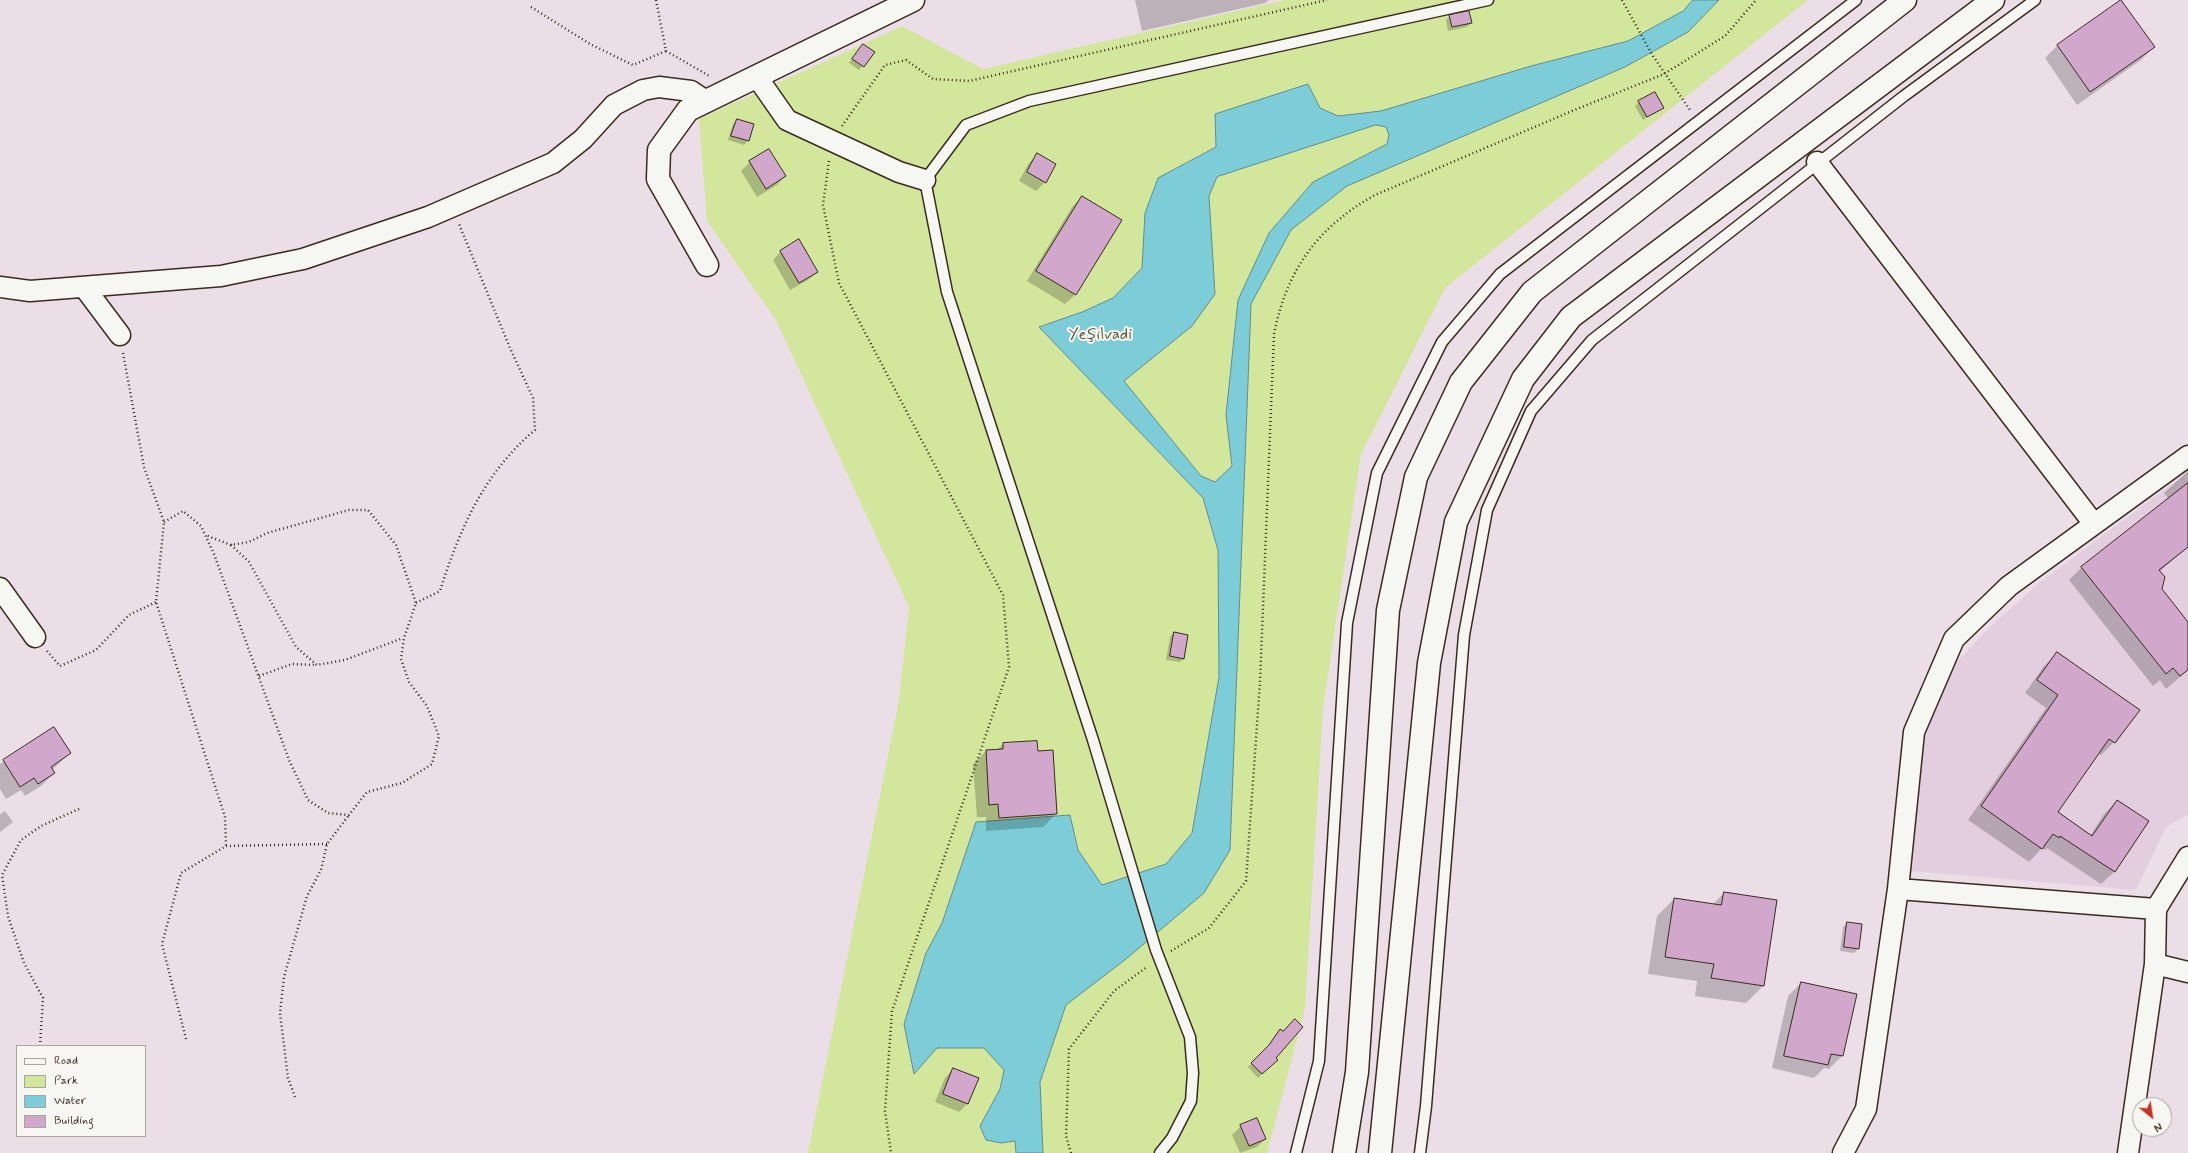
<!DOCTYPE html>
<html>
<head>
<meta charset="utf-8">
<style>
  body { margin:0 }
  #map { position:relative; width:2188px; height:1153px; overflow:hidden; background:#ebdee7; font-family:Mynerve,sans-serif }
  canvas { display:block }
  .legend { position:absolute; left:16px; top:1045px; width:130px; height:92px; box-sizing:border-box; background:#f6f6f2; border:1px solid #aba49d; margin:0; padding:5px 7px; list-style:none; font-size:12px; color:#3b2a1e }
  .legend li { display:flex; align-items:center; gap:8px; height:20px }
  .legend b { width:20px; border:1px solid #aba49d }
  .north { position:absolute; left:2132px; top:1097px; width:40px; height:40px; box-sizing:border-box; background:#f6f6f2; border:1px solid #aba49d; border-radius:50%; rotate:150deg; font-size:11px; font-weight:700; line-height:16px; text-align:center; color:#3b2a1e }
  .north::after { content:''; display:block; margin:auto; width:14px; height:18px; background:#c8321e; clip-path:polygon(50% 0,100% 100%,50% 72%,0 100%) }
</style>
</head>
<body>
<div id="map">
<canvas width="2188" height="1153"></canvas>
<ul class="legend">
<li><b style="height:5px;background:#f6f6f2"></b>Road</li>
<li><b style="height:11px;background:#d2e79c"></b>Park</li>
<li><b style="height:11px;background:#7dcdd8"></b>Water</li>
<li><b style="height:11px;background:#d1a7cc"></b>Building</li>
</ul>
<div class="north">N</div>
</div>
<script>
const c = document.querySelector('canvas').getContext('2d');
c.lineJoin = 'round';
function fill(path, color) {
  c.fillStyle = color;
  c.fill(path, 'evenodd');
}
function trace(path, color, width, dash) {
  c.strokeStyle = color;
  c.lineWidth = width;
  c.lineCap = dash ? 'butt' : 'round';
  c.setLineDash(dash || []);
  c.stroke(path);
}
function drawText(font, color, halo, rows, align = 'center') {
  c.font = font + ' Mynerve,sans-serif';
  c.lineWidth = 4;
  c.setLineDash([]);
  c.textBaseline = 'middle';
  c.strokeStyle = halo;
  c.fillStyle = color;
  for (const [text, x, y, turn = 0] of rows) {
    c.save();
    c.translate(x, y);
    c.rotate((+turn || 0) * Math.PI / 180);
    c.textAlign = isNaN(turn) ? turn : align;
    if (halo) c.strokeText(text, 0, 0);
    c.fillText(text, 0, 0);
    c.restore();
  }
}
fill(new Path2D(`
  M2188,472V814L2166,827L2136,890L1911,871L1925,733L1956,663L1993,624L2039,583Z`), '#e3cedf');
fill(new Path2D(`
  M1285,0H1808L1445,288L1361,454L1323,708L1305,1009L1267,1153H808L899,700L909,607L776,320L707,221L699,119L902,26L983,69Z`), '#d2e79c');
const water = new Path2D(`
  M1693,0H1719L1688,32L1625,67L1347,186L1291,230L1251,304L1230,850L1204,893L1126,959L1066,1005L1040,1082L1043,1153H1016L1015,1141L1001,1143L986,1140L980,1126L1000,1089L1004,1070L984,1048H937L914,1074L904,1024L926,953L942,923L976,822L1070,815L1078,850L1102,885L1166,864L1192,833L1219,677L1218,550L1203,498L1039,327L1082,312L1113,298L1142,268L1145,213L1158,178L1216,147L1215,114L1308,84L1320,108L1338,116L1381,111L1531,66L1628,41L1683,11ZM1376,125L1386,127L1389,135L1387,144L1313,182L1269,233L1238,300L1226,415L1232,466L1215,482L1201,476L1124,381L1192,326L1215,294L1209,196L1217,177Z`);
fill(water, '#7dcdd8');
trace(water, '#638c8e', 1);
fill(new Path2D(`
  M1135,0H1269L1265,3L1142,31Z
  M2122,1L2154,47L2141,60L2077,105L2045,58L2058,45Z
  M1450,16L1471,23L1467,27L1448,31L1446,20Z
  M863,45L873,52L859,70L849,63Z
  M1639,102L1663,108L1643,120L1635,106Z
  M737,120L748,141L744,145L728,140L733,124Z
  M1037,155L1045,182L1036,191L1019,181L1029,163Z
  M750,162L785,176L777,185L757,197L741,171Z
  M1082,197L1076,294L1065,304L1027,281L1072,207Z
  M781,251L817,272L808,280L790,290L773,260Z
  M2188,465V547L2159,572L2161,589L2188,624V670L2166,689L2160,680L2153,686L2069,580L2082,567L2169,499L2164,493L2186,473Z
  M1174,633L1184,658L1180,662L1166,660L1170,637Z
  M2057,654L2114,742L2101,755L2098,753L2057,812L2090,836L2104,814L2117,801L2148,822L2114,872L2101,884L2047,848L2045,850L2042,848L2029,862L1968,820L2046,708L2025,693L2044,666Z
  M54,729L70,753L52,770L54,773L41,786L25,796L21,790L6,799L0,789V764Z
  M1003,744L1037,752L1056,814L1043,827L986,831V817H977L973,764L986,751H996Z
  M5,811L13,822L0,832V814Z
  M1724,893L1763,986L1746,1003L1695,996L1697,981L1648,974L1657,916L1674,899L1712,905Z
  M1847,923L1858,949L1854,953L1840,951L1843,927Z
  M1801,983L1842,1056L1829,1069L1824,1068L1814,1078L1772,1068L1788,996Z
  M1276,1035V1060L1258,1078L1248,1067L1265,1051Z
  M953,1069L968,1103L959,1112L935,1102L945,1078Z
  M1241,1126L1265,1139L1257,1147L1240,1153L1232,1135Z`), '#0003');
const building = new Path2D(`
  M2121,0L2155,47L2090,92L2057,45Z
  M1469,11L1472,23L1452,27L1449,15Z
  M863,44L875,52L864,67L852,59Z
  M1655,92L1664,108L1647,117L1638,101Z
  M737,119L754,124L749,141L731,136Z
  M769,149L786,176L766,189L749,161Z
  M1037,153L1056,164L1046,183L1027,172Z
  M1082,196L1122,220L1076,295L1036,271Z
  M799,239L818,272L799,283L780,251Z
  M2188,483V547L2159,570L2165,577L2162,589L2188,622V670L2180,676L2173,668L2166,674L2081,567Z
  M1174,632L1188,635L1184,659L1170,656Z
  M2057,652L2140,710L2115,743L2109,739L2058,812L2092,836L2117,800L2149,821L2115,872L2060,836L2059,838L2053,834L2042,849L1981,806L2058,695L2037,680Z
  M54,727L71,753L51,767L55,773L38,784L34,778L20,787L3,760Z
  M1037,741L1038,751L1053,750L1057,814L999,818L998,804L989,805L986,750L1003,749V743Z
  M1724,892L1777,900L1764,986L1711,978L1714,964L1665,957L1674,898L1721,905Z
  M1847,922L1862,924L1859,949L1844,947Z
  M1801,982L1857,994L1843,1056L1831,1054L1828,1065L1784,1056Z
  M1295,1019L1303,1027L1276,1058L1278,1060L1262,1074L1251,1063L1269,1045L1280,1029L1283,1031Z
  M953,1068L979,1078L968,1104L943,1094Z
  M1257,1118L1266,1139L1249,1146L1240,1125Z`);
fill(building, '#d1a7cc');
trace(building, '#3b2a1e', 1);
const lane = new Path2D(`
  M1160,1153L1172,1138L1191,1101L1193,1073L1190,1037L1156,950L1093,740L947,292L925,180L966,125L1029,101L1488,0
  M1296,1153L1319,1061L1347,623L1377,473L1442,342L1500,274L1856,0
  M1420,1153L1426,1106L1464,635L1487,510L1531,411L1592,340L1904,96L2035,0`);
const street = new Path2D(`
  M757,77L787,120L899,172L925,180
  M1817,162L2094,524
  M0,287L30,291L221,276L303,259L428,217L553,163L583,139L614,105L643,90L659,87L691,91L706,101
  M84,287L120,335
  M0,588L35,637
  M1898,889L1914,732L1954,639L2009,586L2188,456
  M2155,964L2188,972
  M1843,1153L1866,1109L1898,889L2156,909L2188,857
  M2128,1153L2155,964L2156,909`);
const secondary = new Path2D(`
  M707,265L658,179L659,150L688,110L913,0`);
const primary = new Path2D(`
  M1344,1153L1357,1072L1388,610L1416,477L1461,382L1532,292L1905,0
  M1380,1153L1429,663L1456,522L1523,379L1571,317L1993,0`);
trace(lane, '#3b2a1e', 13);
trace(street, '#3b2a1e', 23);
trace(secondary, '#3b2a1e', 25);
trace(primary, '#3b2a1e', 25);
trace(new Path2D(`
  M656,0L666,51L711,77
  M1622,0L1653,56L1690,110
  M531,7L590,44L633,65L666,51
  M842,126L885,65L906,60L933,79L969,81L1327,0
  M829,161L823,205L839,283L1003,595L1009,667L892,1011L885,1111L891,1153
  M123,353L144,467L164,522L156,602L225,817L226,846
  M164,522L183,511L201,526L214,554L289,760L308,800L328,813L349,815L367,792L402,783L432,764L439,736L427,706L409,682L401,659L404,638L416,603L396,545L368,510H349L267,533L249,542L231,545L205,535
  M231,545L249,562L296,647L317,665L345,660L403,638
  M416,603L440,591C460,528 484,473 535,430L533,398L510,348L459,224
  M47,651L60,666L96,650L129,615L156,602
  M259,676L292,664L317,665
  M1171,951L1209,928L1246,881L1260,682L1274,334C1287,269 1318,227 1375,195L1572,111L1664,74L1725,36L1756,0
  M186,1039L162,944L181,873L226,846L327,844
  M40,1046L43,998L24,963L15,937L8,916L2,875L21,840L41,826L81,808
  M295,1097L288,1078L280,1013L284,977L307,896L321,870L327,844L349,815
  M1071,1153L1066,1136L1069,1049L1114,991L1147,967`), '#3b2a1e', 2.5, [1, 3]);
trace(lane, '#f6f6f2', 10);
trace(street, '#f6f6f2', 20);
trace(secondary, '#f6f6f2', 22);
trace(primary, '#f6f6f2', 22);
drawText('16px', '#595037', '#f6f6f2', [
  ["Yeşilvadi",1100,336]
]);
</script>
</body>
</html>
